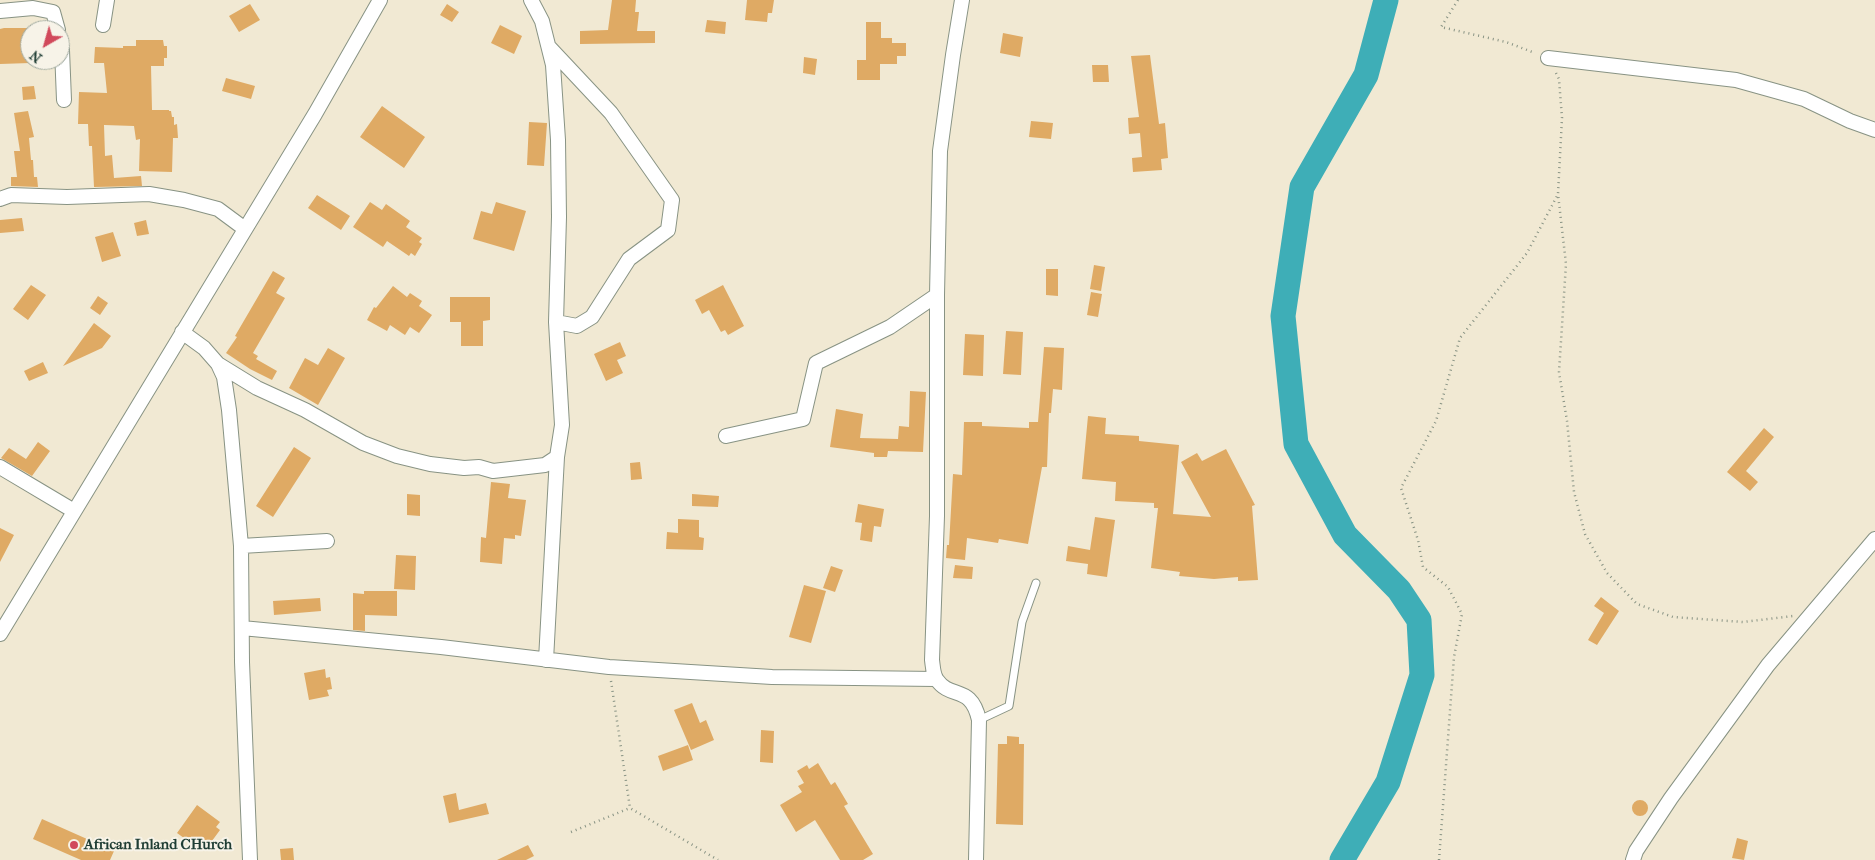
<!DOCTYPE html>
<html>
<head>
<meta charset="utf-8">
<style>
  body { margin:0 }
  #map { position:relative; width:1875px; height:860px; overflow:hidden; background:#f1e9d3; font-family:"IM FELL French Canon",serif }
  canvas { display:block }
  .north { position:absolute; left:20px; top:20px; width:50px; height:50px; box-sizing:border-box; background:#f7f3e8; border:1px solid #a1aaa0; border-radius:50%; rotate:218deg; font-size:14px; font-weight:700; line-height:20px; text-align:center; color:#1f3d34 }
  .north::after { content:''; display:block; margin:auto; width:18px; height:22px; background:#d1495b; clip-path:polygon(50% 0,100% 100%,50% 72%,0 100%) }
</style>
</head>
<body>
<div id="map">
<canvas width="1875" height="860"></canvas>
<div class="north">N</div>
</div>
<script>
const c = document.querySelector('canvas').getContext('2d');
c.lineJoin = 'round';
function trace(path, color, width, dash) {
  c.strokeStyle = color;
  c.lineWidth = width;
  c.lineCap = dash ? 'butt' : 'round';
  c.setLineDash(dash || []);
  c.stroke(path);
}
function fill(path, color) {
  c.fillStyle = color;
  c.fill(path, 'evenodd');
}
function drawText(font, color, halo, rows, align = 'center') {
  c.font = font + ' "IM FELL French Canon",serif';
  c.lineWidth = 4;
  c.setLineDash([]);
  c.textBaseline = 'middle';
  c.strokeStyle = halo;
  c.fillStyle = color;
  for (const [text, x, y, turn = 0] of rows) {
    c.save();
    c.translate(x, y);
    c.rotate((+turn || 0) * Math.PI / 180);
    c.textAlign = isNaN(turn) ? turn : align;
    if (halo) c.strokeText(text, 0, 0);
    c.fillText(text, 0, 0);
    c.restore();
  }
}
trace(new Path2D(`
  M1342,860L1388,782L1422,675L1419,620L1399,590L1345,535L1296,444L1283,316L1302,187L1366,75L1386,0`), '#3eaeb7', 25);
fill(new Path2D(`
  M612,0H636L635,12H639L637,31H655V43L580,44V31L608,30Z
  M747,0H774L772,13H768L767,22L745,20Z
  M250,4L260,20L239,32L229,16Z
  M447,4L459,12L452,22L440,15Z
  M707,20L726,22L725,34L705,32Z
  M866,22H881V38H892V43H906V56H897V64H880V80H857V60H866Z
  M500,25L522,36L514,54L491,43Z
  M4,28H30V63L0,64V29Z
  M1003,33L1023,37L1020,57L1000,53Z
  M136,40H163L164,46H167V58H164V66H151L152,110H169V111H171L172,117H174V125L177,124L178,138H173L172,172L139,171L140,139L136,140L134,126L104,125L105,156L112,155L114,178L141,176L142,186L94,187L92,146H89L88,124H78L79,92L107,93L104,63H94L95,47L123,48V46H136Z
  M1150,55L1159,124L1165,123L1168,158L1161,159L1162,170L1133,172L1132,158L1142,157L1140,133L1129,134L1128,118L1139,117L1131,56Z
  M804,57L817,59L815,75L803,73Z
  M1092,65H1108L1109,82H1093Z
  M226,78L255,86L251,99L222,91Z
  M34,86L36,99L23,100L22,87Z
  M382,106L425,137L404,168L360,137Z
  M28,111L34,137L29,138L31,160H33L34,177H37L38,187L11,186V177H17L14,151H20L14,113Z
  M1031,121L1053,123L1051,139L1029,137Z
  M529,122L547,123L544,166L527,165Z
  M317,195L350,216L341,230L308,208Z
  M370,202L382,210L386,204L410,221L406,227L422,238L419,242L422,244L415,256L411,253L409,256L387,241L383,247L353,227Z
  M496,202L526,211L514,251L473,239L481,211L492,214Z
  M22,218L24,231L0,233V220Z
  M146,220L149,234L137,236L134,223Z
  M113,232L121,256L102,262L95,237Z
  M1094,265L1105,267L1101,291L1090,289Z
  M1046,269H1058V296L1046,295Z
  M273,271L285,278L276,293L285,298L253,353L258,356L256,359L277,371L272,380L250,369L226,353L237,337L235,336Z
  M31,285L46,295L28,320L13,309Z
  M723,285L744,326L728,335L725,330L721,332L709,310L702,314L695,300Z
  M393,286L407,297L410,293L422,301L419,306L432,315L419,333L410,327L405,335L390,325L387,331L367,320L374,307L376,308Z
  M1091,292L1102,294L1098,317L1087,315Z
  M98,296L108,303L100,315L90,308Z
  M450,297H490V320L483,321V346H461V322H450Z
  M94,323L111,336L102,348L63,366Z
  M1006,331L1023,332L1021,375L1003,374Z
  M965,334L984,335L983,376L963,375Z
  M620,342L626,356L617,360L623,373L606,381L594,354Z
  M1044,347L1064,348L1062,390L1053,389L1051,413H1049L1047,467H1042L1028,544L999,539L998,543L967,538L965,560L946,558L947,545H949L953,474L962,475L964,422H982V426L1029,428V422H1038Z
  M328,348L345,358L318,405L289,388L305,358L318,365Z
  M43,362L48,373L29,381L24,371Z
  M910,391L926,392L923,452L888,451L887,457H874V453L830,447L836,409L863,414L860,438L898,439L899,426L909,427Z
  M1088,416L1106,418L1105,434L1139,436V441L1179,445L1173,514L1211,517L1181,462L1197,453L1202,461L1226,449L1255,505L1252,506L1258,580L1238,581V577L1214,579L1179,576L1180,572L1151,568L1158,508H1154V503L1115,501L1116,482L1082,479Z
  M1764,428L1774,437L1746,471L1758,482L1750,491L1727,472Z
  M38,442L50,451L32,476L1,458L9,448L26,459Z
  M294,447L311,458L273,517L256,506Z
  M640,462L642,479L631,480L630,463Z
  M491,482L510,484L508,498L526,500L521,536L515,535V539L504,538L502,564L480,562L481,537L486,538Z
  M407,494L420,495V516L407,515Z
  M692,494L719,496L718,507L692,506Z
  M858,504L884,509L881,527L874,526L872,542L860,540L862,523L855,522Z
  M1095,517L1115,520L1107,577L1087,574L1088,564L1066,561L1068,546L1090,550Z
  M678,519L699,520V537L704,538L703,550L666,549L667,532L678,533Z
  M0,528L14,535L0,562Z
  M396,555L416,556L415,590L394,589Z
  M955,565L973,567L972,579L953,578Z
  M831,566L843,570L835,592L823,588Z
  M804,585L826,591L811,643L789,637Z
  M364,591H397V616L365,615V631L353,630V593L364,594Z
  M1601,597L1619,611L1597,645L1588,640L1604,613L1594,606Z
  M320,598L321,611L274,615L273,601Z
  M325,669L326,678L330,677L332,689L327,690L329,696L309,700L304,673Z
  M692,703L700,723L706,720L714,740L691,750L674,710Z
  M761,730L774,731L773,763L760,762Z
  M1007,736L1019,737V744H1024L1023,825L996,824L998,744H1007Z
  M688,745L693,760L663,771L658,756Z
  M818,763L831,785L835,782L848,804L844,806L873,854L863,860H840L815,820L796,832L780,805L802,792L798,786L804,783L797,771L807,765L809,769Z
  M456,793L459,810L486,803L489,814L449,823L443,796Z
  M1632 808a8 8 0 1 1 16 0a8 8 0 1 1-16 0Z
  M197,805L220,822L216,827L220,830L209,845L205,842L199,849L177,833Z
  M42,819L114,851L110,860H81L33,839Z
  M1737,838L1748,841L1744,860L1732,858Z
  M528,845L534,856L526,860H497Z
  M293,848L294,860H281L280,849Z`), '#dfaa64');
const lane = new Path2D(`
  M979,720L1009,706L1022,622L1036,583`);
const street = new Path2D(`
  M962,0L953,55L940,151L937,295V516L932,660C933,667 933,675 937,680C951,700 971,684 979,720L976,860
  M0,11L33,8L53,12L58,30
  M103,25L107,0
  M60,40L62,50L64,100
  M550,48L611,113L672,200L668,230L629,259L592,317L577,326L556,322
  M1548,58L1736,80L1804,99L1850,121L1875,130
  M0,199L11,195L67,197L149,194L184,200L218,209L245,229
  M182,332L204,348L218,364L224,377L229,410L241,546L242,662L250,860
  M218,364L257,388L305,410L363,443L397,456L430,464L464,468L479,467L493,471L545,465L557,457L562,425L556,322L559,217L558,140L553,65L542,21L531,0
  M726,436L803,419L816,363L890,327L937,295
  M0,467L74,511
  M241,546L327,541
  M242,628L441,647L609,667L772,677L936,679
  M0,634L315,114L380,0
  M546,660L557,457
  M1633,860L1636,851L1671,798L1768,665L1875,539`);
trace(lane, '#889384', 9);
trace(street, '#889384', 16);
trace(new Path2D(`
  M1458,0L1441,27L1506,42L1535,53
  M1556,73L1559,79L1562,118L1558,194L1566,264L1559,372L1567,421L1574,492L1585,534L1607,573L1637,604L1673,617L1743,622L1793,616
  M611,681L630,808L718,860
  M571,832L630,808
  M1439,860L1454,657L1462,614L1448,587L1423,567L1418,540L1401,488L1436,421L1460,338L1527,253L1557,196`), '#889384', 2.5, [1, 4]);
trace(lane, '#fff', 7);
trace(street, '#fff', 14);
for (const [x, y, r, color] of [
  [74,845,5,"#d1495b"]
]) {
  const dot = new Path2D();
  dot.arc(x, y, r, 0, 2 * Math.PI);
  c.fillStyle = color;
  c.fill(dot);
  trace(dot, '#f7f3e8', 2);
}
drawText('bold 15px', '#1f3d34', '#f7f3e8', [
  ["African Inland CHurch",84,845]
], 'left');
</script>
</body>
</html>
